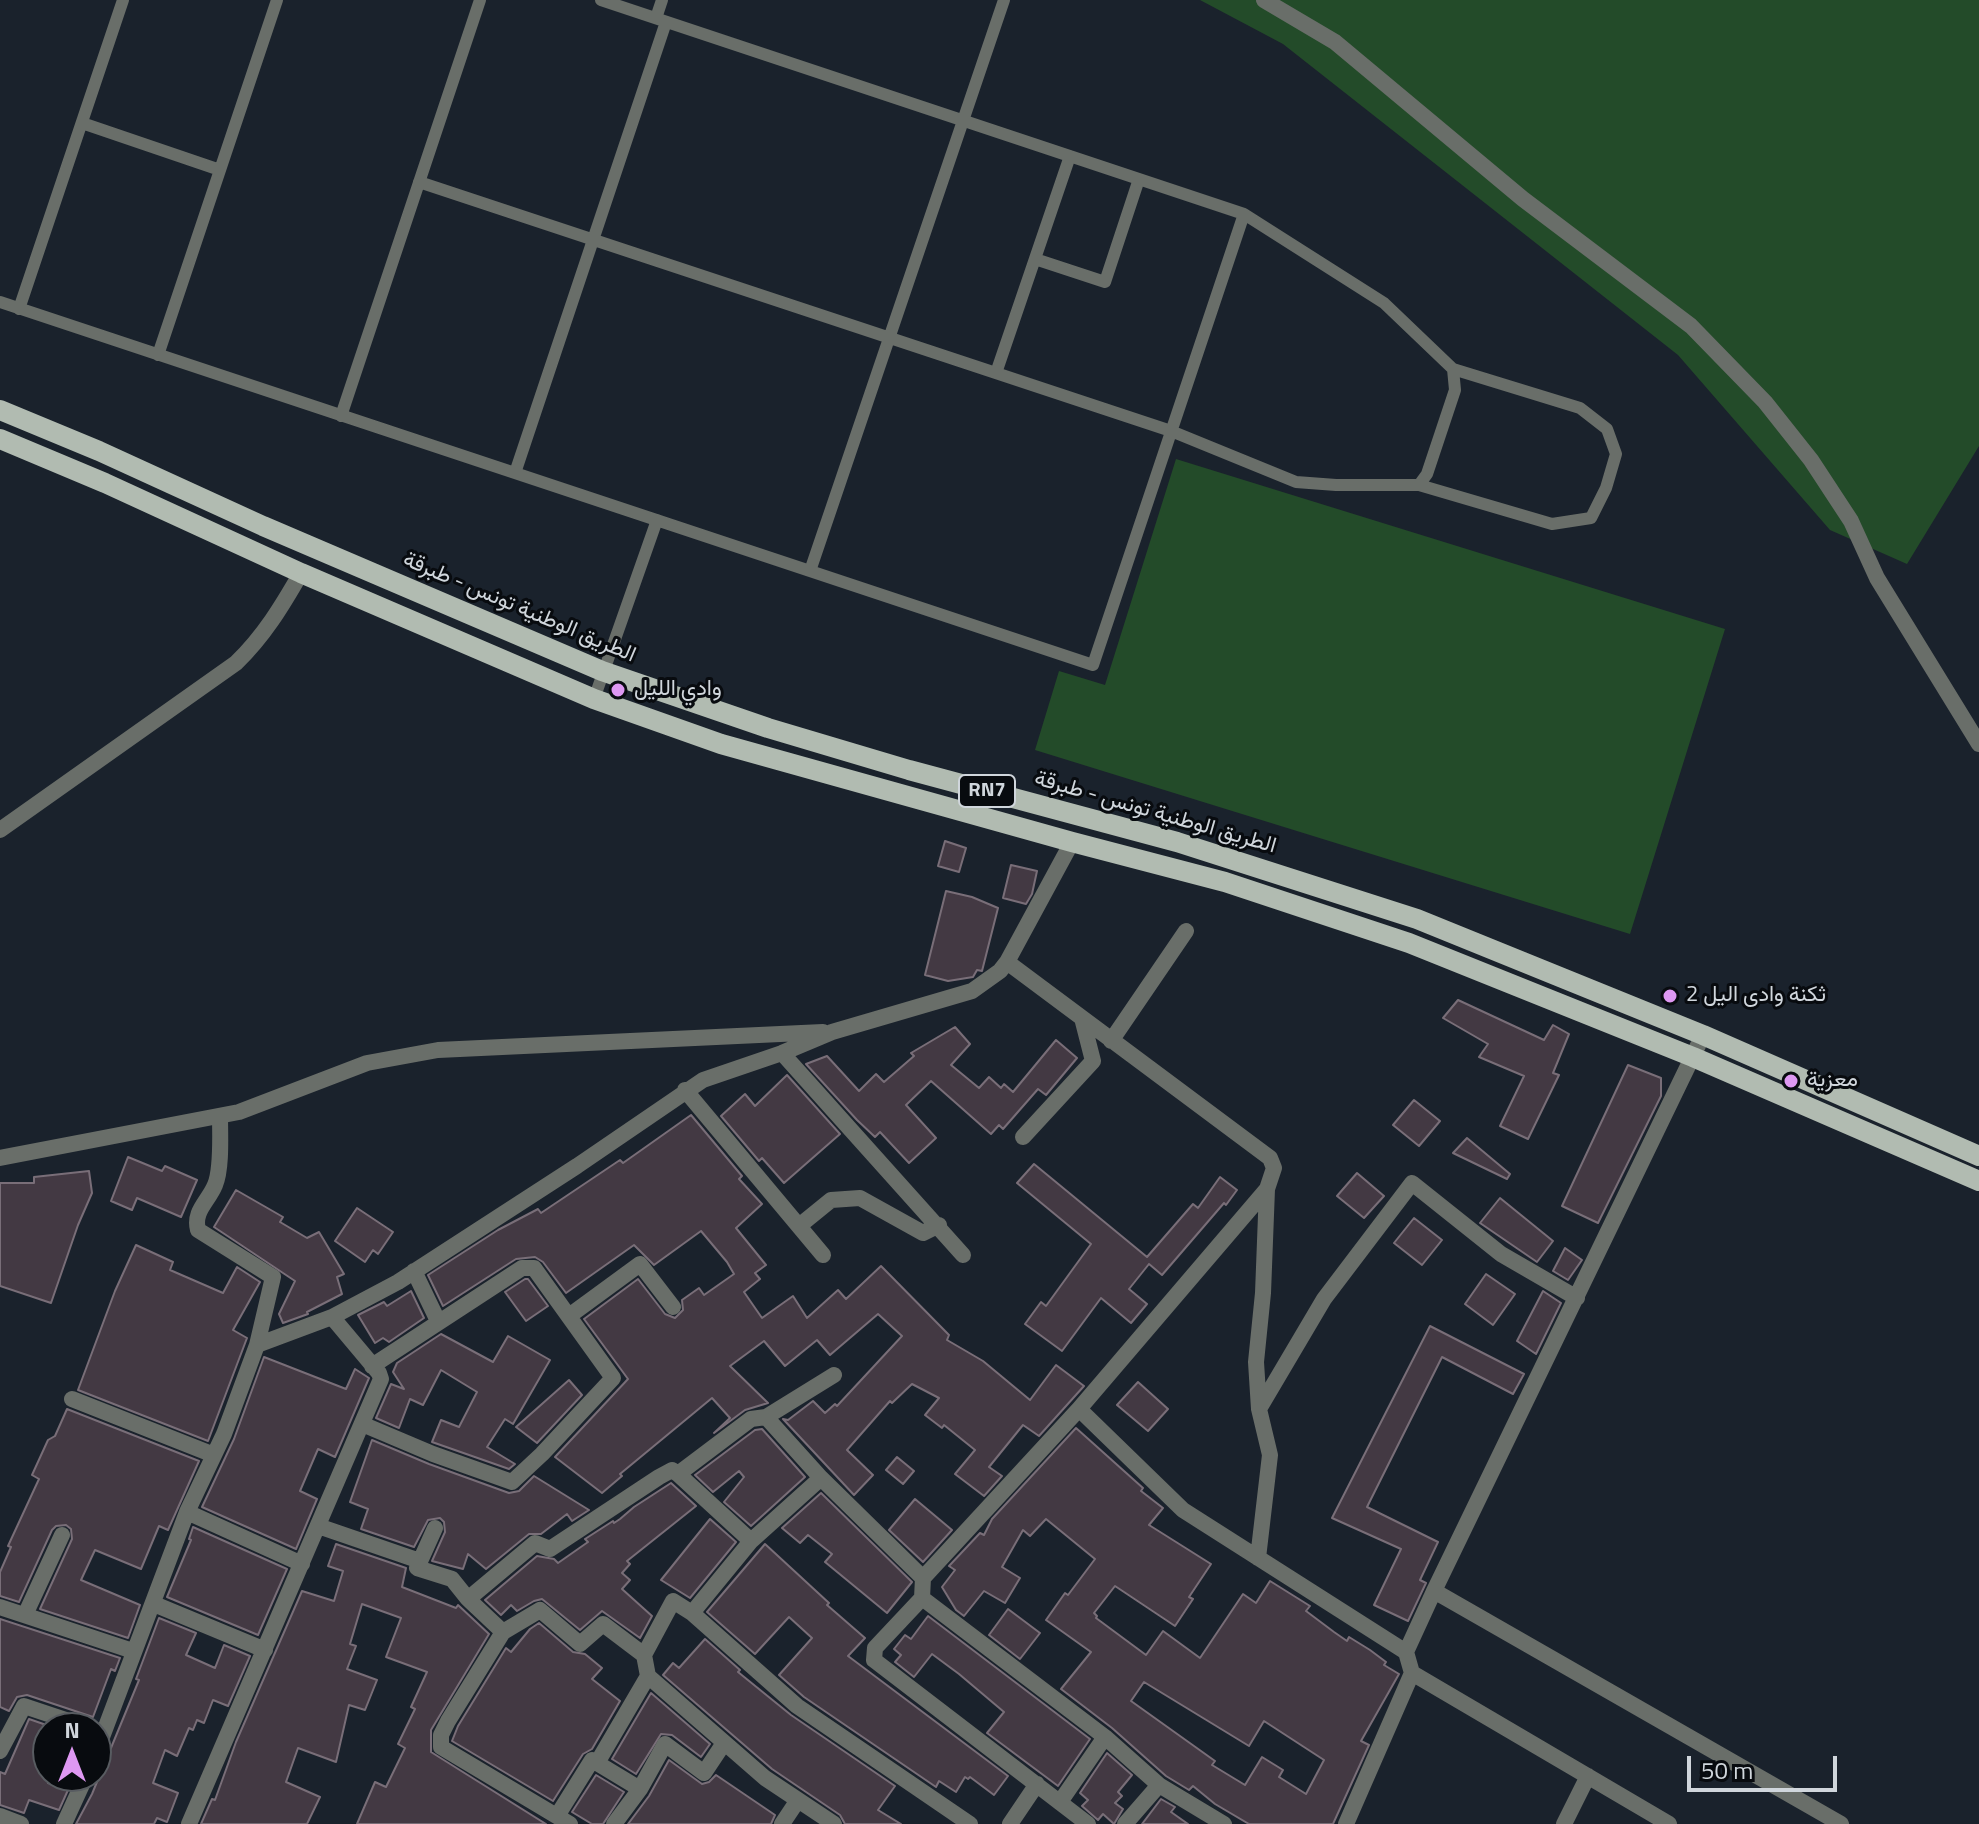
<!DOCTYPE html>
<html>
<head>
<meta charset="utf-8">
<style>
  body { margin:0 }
  #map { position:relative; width:1979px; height:1824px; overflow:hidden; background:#1a222c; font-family:"Titillium Web",sans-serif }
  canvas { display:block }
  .north { position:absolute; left:32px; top:1712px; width:80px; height:80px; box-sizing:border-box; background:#080b0f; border:2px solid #585c61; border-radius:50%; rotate:0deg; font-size:22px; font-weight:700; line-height:32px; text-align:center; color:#d0d6dc }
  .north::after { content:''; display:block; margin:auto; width:28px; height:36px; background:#de98f2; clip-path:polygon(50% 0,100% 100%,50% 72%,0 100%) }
  .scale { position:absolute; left:1687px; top:1756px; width:150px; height:36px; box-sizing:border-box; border:4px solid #d0d6dc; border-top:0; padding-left:10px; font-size:24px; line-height:28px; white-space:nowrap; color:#d0d6dc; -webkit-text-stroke:6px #080b0f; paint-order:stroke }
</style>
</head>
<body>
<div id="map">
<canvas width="1979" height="1824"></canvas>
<div class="north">N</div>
<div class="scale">50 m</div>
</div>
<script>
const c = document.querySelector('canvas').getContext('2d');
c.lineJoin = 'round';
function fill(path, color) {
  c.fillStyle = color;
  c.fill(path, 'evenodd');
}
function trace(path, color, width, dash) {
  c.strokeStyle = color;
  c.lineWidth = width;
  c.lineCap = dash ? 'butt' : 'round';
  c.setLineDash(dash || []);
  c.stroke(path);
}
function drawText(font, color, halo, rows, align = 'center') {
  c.font = font + ' "Titillium Web",Vazirmatn,sans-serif';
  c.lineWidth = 6;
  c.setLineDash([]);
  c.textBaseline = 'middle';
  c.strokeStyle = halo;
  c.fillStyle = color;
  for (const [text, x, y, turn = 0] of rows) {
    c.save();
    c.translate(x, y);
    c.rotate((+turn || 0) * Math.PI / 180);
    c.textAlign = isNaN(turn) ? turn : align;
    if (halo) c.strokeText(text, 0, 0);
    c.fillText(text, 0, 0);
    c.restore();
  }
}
fill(new Path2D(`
  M1200,0H1979V446L1907,564L1830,530L1678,355L1283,44Z
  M1176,459L1725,629L1630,934L1035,750L1059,671L1105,685Z`), '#234b29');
const building = new Path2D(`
  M945,841L966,848L959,872L938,866Z
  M1011,865L1037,871L1032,894L1026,904L1003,898Z
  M946,891L972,897L998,908L982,971L977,970L973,977L948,981L925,975Z
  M1458,1000L1544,1040L1553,1025L1569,1034L1553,1073L1559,1075L1528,1139L1500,1126L1524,1076L1479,1057L1488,1044L1443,1018Z
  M955,1027L970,1044L951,1065L979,1088L989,1077L1001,1088L1004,1084L1013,1092L1056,1040L1077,1058L1046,1095L1038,1089L1003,1129L999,1125L991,1134L931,1081L906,1105L936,1138L909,1163L880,1132L875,1137L857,1120L806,1064L827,1056L859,1091L876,1074L884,1082L914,1056L911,1053Z
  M1628,1065L1661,1078V1096L1598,1223L1562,1206Z
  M787,1075L840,1134L784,1183L762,1158L759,1161L721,1116L745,1094L755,1106Z
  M1414,1100L1440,1121L1419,1146L1393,1125Z
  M691,1115L742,1176L739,1179L762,1204L736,1228L766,1265L755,1273L760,1279L744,1292L762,1318L793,1296L807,1318L838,1290L846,1299L881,1266L949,1335L947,1340L983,1361L1030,1400L1056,1365L1084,1386L1039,1436L1023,1425L989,1467L1002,1476L984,1496L955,1474L975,1450L944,1425L942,1428L925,1415L939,1398L912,1384L892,1403L890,1401L847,1450L873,1475L854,1495L783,1419L788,1420L813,1401L825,1413L835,1404L837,1406L902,1336L878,1314L830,1355L817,1340L785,1366L764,1341L730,1366L768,1403L745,1410L714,1433L730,1418L712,1398L620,1474L622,1476L602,1493L555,1457L628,1379L584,1319L638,1279L665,1314L675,1318L683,1310L682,1300L699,1288L704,1295L734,1274L727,1262L701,1231L654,1265L634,1245L566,1293L543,1262L535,1257L516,1259L443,1306L428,1275L498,1230L538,1209L541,1213L620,1160L623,1163Z
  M1467,1138L1510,1174L1507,1179L1453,1153Z
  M128,1157L162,1171L165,1166L197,1180L181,1217L137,1198L132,1210L111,1201Z
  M1034,1164L1147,1257L1193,1204L1198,1208L1220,1177L1237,1190L1226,1205L1224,1203L1162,1275L1149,1264L1129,1289L1147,1304L1131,1323L1101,1298L1062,1351L1025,1324L1041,1302L1046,1306L1091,1244L1017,1183Z
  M89,1171L92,1193L78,1225L51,1303L0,1286V1183H34V1177Z
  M1357,1173L1384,1196L1364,1218L1337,1196Z
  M236,1190L283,1217L280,1222L307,1238L319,1232L344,1274L337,1277L342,1294L307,1312L308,1314L283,1323L279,1314L295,1281L214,1227Z
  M1500,1198L1553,1241L1537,1262L1480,1223Z
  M357,1208L393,1232L378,1254L373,1250L365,1262L335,1241Z
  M1414,1218L1442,1240L1422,1265L1394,1243Z
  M136,1245L173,1262L170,1270L223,1293L237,1267L260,1282L233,1330L247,1338L208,1441L78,1390L115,1291Z
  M1565,1248L1582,1260L1568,1280L1553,1271Z
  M1486,1274L1515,1294L1493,1325L1465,1304Z
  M525,1279H528L548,1306L526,1321L505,1292Z
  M411,1291L424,1318L389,1342L383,1338L375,1343L358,1315L384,1302L387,1306Z
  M1543,1291L1561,1303L1536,1354L1517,1341Z
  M1430,1326L1524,1374L1513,1394L1442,1357L1367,1507L1438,1542L1420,1580L1426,1583L1408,1621L1374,1605L1401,1549L1332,1518Z
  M441,1334L493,1362L508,1336L550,1360L513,1424L505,1419L487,1447L515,1464L509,1469L432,1442L441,1420L459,1427L477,1392L441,1370L423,1405L410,1399L399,1428L376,1418L391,1384L404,1389L393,1372L397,1363Z
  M264,1357L346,1389L355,1369L369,1378L335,1457L318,1449L300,1491L317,1499L296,1549L202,1507L234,1439Z
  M569,1380L582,1395L537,1443L516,1427Z
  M1138,1382L1168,1409L1148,1431L1117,1405Z
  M67,1409L199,1461L168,1530L159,1526L141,1569L95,1550L81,1580L140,1605L128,1638L40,1609L72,1539L71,1529L66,1525L56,1526L52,1530L19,1602L0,1596V1572L11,1547L8,1546L39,1479L32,1475L48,1440L55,1436Z
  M1076,1428L1143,1488L1141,1491L1163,1508L1149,1525L1211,1564L1189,1597L1193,1599L1175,1626L1115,1586L1094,1613L1097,1616L1096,1618L1146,1655L1163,1631L1200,1658L1243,1594L1256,1603L1270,1581L1310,1606L1306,1611L1334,1632L1347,1641L1349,1637L1370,1650L1386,1662L1384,1665L1399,1674L1361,1741L1369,1745L1333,1824H1249L1215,1804L1193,1786L1189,1790L1166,1776L1112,1728L1061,1689L1091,1652L1046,1620L1065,1593L1068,1595L1095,1559L1046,1519L1030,1536L1023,1530L1002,1567L1020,1578L1005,1603L984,1591L964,1616L956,1610L942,1587L955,1570L949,1566L980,1533L984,1535L992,1519ZM1144,1682L1249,1746L1264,1721L1324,1760L1306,1794L1279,1777L1283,1770L1262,1757L1245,1785L1212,1765L1215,1761L1131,1701Z
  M762,1429L805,1477L751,1526L724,1502L744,1477L739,1471L713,1492L695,1475L755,1430Z
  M372,1440L429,1464L509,1493L519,1491L534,1476L589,1510L572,1521L567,1514L541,1534H529L486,1569L468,1554L463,1569L432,1561L445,1532L444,1522L440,1518L428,1520L414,1547L361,1529L368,1509L350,1502Z
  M897,1457L914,1471L903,1484L886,1470Z
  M671,1483L696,1506L627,1561L630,1564L622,1573L630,1580L622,1589L652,1616L640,1638L602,1611L580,1630L542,1599L534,1601L517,1611L511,1605L501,1615L485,1600L537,1556L554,1559L558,1563L588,1542L585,1539L613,1521L614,1523L620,1519L634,1507Z
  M821,1493L912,1582L887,1613L825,1562L832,1554L808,1535L800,1543L782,1528Z
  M915,1499L952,1530L923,1562L889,1530Z
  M710,1519L736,1542L690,1598L661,1580Z
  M193,1527L287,1569L258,1635L167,1597L191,1540L189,1539Z
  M336,1544L406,1568L402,1587L456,1608L458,1605L489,1634L431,1730V1752L546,1824H357L375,1782L386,1787L405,1748L398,1744L415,1709L411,1707L427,1672L386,1657L401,1618L362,1604L350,1644L356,1646L347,1669L377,1680L365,1710L349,1705L336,1762L298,1748L286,1782L320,1797L307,1824H201L212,1799L215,1800L236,1742L302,1591L334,1601L343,1571L328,1566Z
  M765,1544L829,1603L827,1605L865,1638L848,1656L1008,1776L994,1795L970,1777L968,1779L965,1777L956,1792L939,1781L936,1787L804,1697L779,1675L812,1638L789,1617L755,1654L707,1612Z
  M1008,1609L1040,1633L1020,1659L989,1635Z
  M928,1616L1090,1739L1058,1786L987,1733L1004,1712L959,1674L932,1654L914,1677L895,1662L901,1655L894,1649L905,1635L911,1639Z
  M159,1618L196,1633L186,1655L215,1668L224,1645L250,1656L228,1706L213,1700L204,1723L197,1720L193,1730L189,1728L177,1756L165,1750L153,1783L178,1793L167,1822L157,1818L154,1824H76L92,1794L139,1680L136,1679Z
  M0,1619L120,1658L115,1671L111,1669L93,1717L27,1695L17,1697L9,1711L0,1707Z
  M539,1623L573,1652L585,1654L602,1668L592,1679L620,1701L592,1749L583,1754L553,1801L452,1741L458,1726L506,1648L511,1652L530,1629Z
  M705,1639L740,1670L738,1672L791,1715L895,1786L878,1810L901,1824H845L840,1815L772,1769L663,1675L673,1663L679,1668Z
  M651,1693L710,1744L701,1757L672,1735L661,1734L636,1774L612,1759Z
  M29,1719L55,1728H48V1783L68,1790L59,1810L29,1800L24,1813L0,1805V1772L5,1774Z
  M1107,1753L1132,1775L1118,1792L1122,1796L1115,1803L1123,1809L1114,1824L1103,1814L1098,1820L1082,1806L1088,1800L1080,1793Z
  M669,1760L702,1784L709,1782L716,1775L775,1815L771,1824H628L649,1796Z
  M596,1775L624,1792L603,1824H592L572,1812Z
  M1161,1799L1175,1807L1171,1812L1188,1824H1142Z`);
fill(building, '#433943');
trace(building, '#796e78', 2);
trace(new Path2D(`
  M656,18L662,0
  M82,123L220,170
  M419,182L1171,431L1296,482L1336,485H1419L1427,474L1455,390L1453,369L1384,303L1244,214
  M1035,259L1105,282L1139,179
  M0,302L1093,665L1244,214L601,0
  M19,309L123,0
  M158,355L277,0
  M996,373L1070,156
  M341,416L480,0
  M515,473L666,22
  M1419,485L1552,524L1591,518L1606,488L1616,454L1607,429L1580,408L1453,369
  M810,571L1004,0
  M594,699L657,520`), '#696e69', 12);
trace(new Path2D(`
  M1264,0L1335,42L1523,199L1691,326L1765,402L1811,460L1851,521L1877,578L1979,744
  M0,830L236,663C264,636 282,606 301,573
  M1007,962L1270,1158L1274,1168L1267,1189L1079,1409L1183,1510L1406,1652
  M1111,1041L1186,931
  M782,1053L963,1255
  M685,1090L823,1255
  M220,1116C220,1134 222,1169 215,1185C208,1202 193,1211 198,1230L273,1277L257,1345
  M1023,1137L1093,1061L1082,1018
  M0,1158L239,1112L367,1063L438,1050L823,1032
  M799,1226L831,1200L860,1198L923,1233L939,1225
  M414,1271L438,1321
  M569,1316L640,1264L673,1307
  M834,1375L766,1417L821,1478L923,1578L922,1598L1105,1737L1060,1802
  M72,1399L214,1455
  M1259,1409L1324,1299L1412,1183L1501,1254L1577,1298
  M362,1424L433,1454L512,1482L542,1454L613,1378L534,1268H522L372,1366
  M678,1474L751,1541
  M821,1478L751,1541L692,1613L673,1601L644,1655L648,1676L765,1778L834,1824
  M187,1512L302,1564
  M318,1526L420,1561
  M435,1528L417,1568L452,1579L468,1599
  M1258,1558L1270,1455L1259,1409L1256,1362L1263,1293L1267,1189
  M923,1578L1079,1409
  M1434,1591L1841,1824
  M922,1598L875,1648L874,1660L1088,1824
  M154,1604L265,1650
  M0,1607L133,1651
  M692,1613L797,1706L970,1824
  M25,1615L62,1535
  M503,1632L540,1610L580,1644L603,1624L644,1655
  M1412,1673L1669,1824
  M1105,1737L1159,1785
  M0,1751L24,1706L90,1728
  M96,1753L187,1512L224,1434L257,1345L332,1317L398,1282L577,1166L703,1080L782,1053L832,1032L972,991L1000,971L1007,962L1072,842
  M597,1763L640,1789L614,1824
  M640,1789L665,1744L704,1773L724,1743
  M0,1816L21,1824
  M557,1816L592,1760L597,1763L648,1676
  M64,1824L86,1776
  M189,1824L381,1379L379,1373L332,1317
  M570,1824L441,1747V1735L448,1721L503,1632L468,1599L535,1543L550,1549L659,1477L672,1470L678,1474L751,1419L766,1417
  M782,1824L798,1800
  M1010,1824L1037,1784
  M1125,1824L1159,1785L1224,1824
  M1346,1824L1412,1673L1406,1652L1434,1591L1703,1035
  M1564,1824L1588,1776`), '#696e69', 16);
trace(new Path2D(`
  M0,410L99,451L263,526L602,671L768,728L909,770L1177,842L1417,919L1703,1035L1979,1156
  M0,439L105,483L301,573L594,699L721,744L1072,842L1225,882L1409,943L1693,1057L1979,1181`), '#b1bbb1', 20);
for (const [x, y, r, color] of [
  [618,690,8,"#de98f2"],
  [1670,996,8,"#de98f2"],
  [1791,1081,8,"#de98f2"]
]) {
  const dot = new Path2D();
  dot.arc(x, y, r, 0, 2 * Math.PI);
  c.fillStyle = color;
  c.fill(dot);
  trace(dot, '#080b0f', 3);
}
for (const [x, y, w] of [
  [987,791,56]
]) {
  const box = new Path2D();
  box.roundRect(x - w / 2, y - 16, w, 32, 6);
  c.fillStyle = '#080b0f';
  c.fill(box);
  trace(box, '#d0d6dc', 2);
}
drawText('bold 20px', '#d0d6dc', null, [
  ["RN7",987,791]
]);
drawText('22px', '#d0d6dc', '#080b0f', [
  ["الطريق الوطنية تونس - طبرقة",519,608,23],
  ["الطريق الوطنية تونس - طبرقة",1155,813,16]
]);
drawText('22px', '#d0d6dc', '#080b0f', [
  ["وادي الليل",634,690],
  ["ثكنة وادى اليل 2",1686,996],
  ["معزية",1807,1081]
], 'left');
</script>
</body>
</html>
